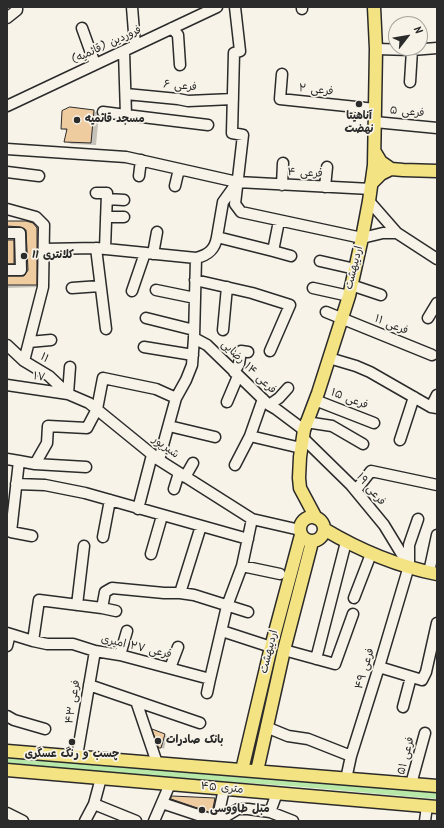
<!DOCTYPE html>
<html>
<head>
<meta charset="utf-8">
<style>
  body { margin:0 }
  #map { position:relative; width:444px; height:828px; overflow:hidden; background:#f7f3e8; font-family:Kalam,sans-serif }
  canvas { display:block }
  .frame { position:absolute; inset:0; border:8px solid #2b2b2b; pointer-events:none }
  .north { position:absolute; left:388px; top:16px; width:40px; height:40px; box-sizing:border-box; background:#f7f3e8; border:1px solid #a5a39c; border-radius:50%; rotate:59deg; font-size:11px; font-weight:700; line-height:16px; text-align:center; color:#2b2b2b }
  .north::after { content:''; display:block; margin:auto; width:14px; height:18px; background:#2b2b2b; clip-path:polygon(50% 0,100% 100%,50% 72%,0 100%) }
</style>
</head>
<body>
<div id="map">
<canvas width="444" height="828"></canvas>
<div class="frame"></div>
<div class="north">N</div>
</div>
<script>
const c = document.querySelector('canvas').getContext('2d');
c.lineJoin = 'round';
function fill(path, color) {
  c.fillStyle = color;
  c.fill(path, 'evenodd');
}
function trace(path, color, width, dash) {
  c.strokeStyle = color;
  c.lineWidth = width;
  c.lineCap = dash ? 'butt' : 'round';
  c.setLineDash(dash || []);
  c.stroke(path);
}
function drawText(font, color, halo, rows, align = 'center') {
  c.font = font + ' Kalam,"Playpen Sans Arabic",sans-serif';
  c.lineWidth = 3.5;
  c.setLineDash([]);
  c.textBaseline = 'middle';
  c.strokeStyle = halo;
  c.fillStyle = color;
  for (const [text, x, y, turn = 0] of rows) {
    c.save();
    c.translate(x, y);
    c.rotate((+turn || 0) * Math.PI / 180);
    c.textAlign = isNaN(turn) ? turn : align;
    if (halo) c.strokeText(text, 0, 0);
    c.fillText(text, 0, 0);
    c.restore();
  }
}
fill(new Path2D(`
  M7,755L437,791V799L291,786L201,780L7,764Z`), '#b8e8a7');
fill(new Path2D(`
  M70,108L94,111L99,114L96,145L71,144L66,141L68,132L62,128Z
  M7,222L32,224L42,232V287L7,288V277L25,276L28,270L27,230H10L7,234Z
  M7,240H13L19,244V266L7,269Z
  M154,731L167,736L164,749L160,747Z
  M173,797L215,799L219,801L216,814L176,801L172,799Z`), '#0003');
const building = new Path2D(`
  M70,107L94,110L91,143L64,142L67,129H61L62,111Z
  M7,221H26L33,223L37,228V285H7V276H24L28,270L26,230L20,227L7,226Z
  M7,240H14V264H7Z
  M152,729L165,734L161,748H159Z
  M172,796L215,798L212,813L171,799Z`);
fill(building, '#efcba0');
trace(building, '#2b2b2b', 1);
const minor = new Path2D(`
  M132,7L135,45
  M235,7L240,51L234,53L232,133L243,135L235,204L241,212L362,238L383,233H397
  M302,7V9
  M7,18L17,10V7
  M82,28L95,64
  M172,28L178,35L180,65
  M376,49L412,50L437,48
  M124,51L126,115L208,125
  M282,74L280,99L375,109
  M410,82L412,50
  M126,94L178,99L188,101L233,99
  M7,106L217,7
  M103,112L126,115
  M375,122L437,128
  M7,149L126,157L237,182L371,189
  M7,172L39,176
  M139,176L141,160
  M236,184L223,202L217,237L273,251
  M282,185L283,163
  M175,186L179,169
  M325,187L327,167
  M96,193H107L105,249
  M107,199L124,200
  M369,201L397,233L437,259
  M7,209L36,217L44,225L43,287L24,361
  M106,217H124
  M279,221L273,251L291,256
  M7,233H20L21,270H7
  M96,248L106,329
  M44,249L96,248L196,258C209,255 215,249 217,237
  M153,254L157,232
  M320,261L355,269
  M195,280L252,293L290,305L270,351
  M351,285L381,295
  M72,288L100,286
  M313,288L349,296
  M156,290L195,298
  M132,291L145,253
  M326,312L432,355
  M146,318L194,330
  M428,318L437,303
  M223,330L227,287
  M194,338L207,345L269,405L276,409L304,430
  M29,342L51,340
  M7,345L24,361L49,376L68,394
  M144,347L193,355
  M329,358L356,366L370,372L431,407L437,408
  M234,372L239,364L241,351L248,352
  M7,385L68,394L89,403L159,460L252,519L300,530
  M68,394L70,367
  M263,399L250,436L301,448
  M315,400L374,423
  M227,402L238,376
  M269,405L279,398L288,388
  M431,407L437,395
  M306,422L332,426L363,444
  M169,426L215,437
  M303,438L351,485L384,525L409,566
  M400,440L414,397
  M7,459L19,461L11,532L32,536
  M159,460L176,398L186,380L192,365L194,338L196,258
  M19,461L35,464L86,467
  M35,464L47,443L48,426L87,428L97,409L103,378L156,389L176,398
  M235,465L250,436
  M185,477L193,463
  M16,484L45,485L85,493L248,539
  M174,489L179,473
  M356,490L371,471L437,485
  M138,509L152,455
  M103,537L110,500
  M151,554L162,516
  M242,566L280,574
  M429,572L437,535
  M180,593L201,526
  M354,598L371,554
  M77,605L84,546
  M102,608L105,592L112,588L164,593H180L194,595L248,612
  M222,631L271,647
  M7,633L33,641L47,644H73L95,651L120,655L210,679L227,606L242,566L252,519
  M33,641L39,600L102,608L116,611
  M7,646L10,634
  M284,650L335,664L353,614
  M120,655L127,631
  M316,659L346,542
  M379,667L422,680L426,672L437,623
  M170,668L178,647
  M89,685L200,723
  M207,693L210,679
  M136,701L157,763
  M403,707L411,677
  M7,716L14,720L45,729
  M266,727L288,736L308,739L351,756
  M77,756L95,651
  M346,779L351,756L379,667L409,566V545L418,519
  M411,784L425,733
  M277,793L270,812L293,821
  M162,803L216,821
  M94,804L136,821
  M7,813L23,821
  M85,821L94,804L101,778
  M154,821L170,784
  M217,821L224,789
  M218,821L238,809H248L270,812
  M425,821L427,806`);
const major = new Path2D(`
  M391,169L403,170L437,171
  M371,184L381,174L391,169L381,162L375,152
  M300 529a12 12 0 1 1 24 0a12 12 0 1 1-24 0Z
  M316,518L300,488L299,478L300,457L304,430L318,393L349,296L362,238L369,201L374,165L376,49L374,7
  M324,529C359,550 397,566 437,574
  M7,751L437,786
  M7,770L437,807
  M242,770L271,647L301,535
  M257,771L284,650L312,542`);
trace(minor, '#2b2b2b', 13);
trace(major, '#2b2b2b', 15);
trace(minor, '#f7f3e8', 10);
trace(major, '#f4e382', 12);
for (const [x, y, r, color] of [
  [359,104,4,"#2b2b2b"],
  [77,120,4,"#2b2b2b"],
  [24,256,4,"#2b2b2b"],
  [158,741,4,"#2b2b2b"],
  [72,742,4,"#2b2b2b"],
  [202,810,4,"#2b2b2b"]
]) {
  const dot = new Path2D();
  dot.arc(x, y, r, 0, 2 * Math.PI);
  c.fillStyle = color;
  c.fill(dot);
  trace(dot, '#f7f3e8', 1.5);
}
drawText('11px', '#2b2b2b', '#f7f3e8', [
  ["فروردین (قائمیه)",107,46,-25],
  ["فرعی ۶",180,87,5],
  ["فرعی ۲",316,91,6],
  ["فرعی ۵",407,113,5],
  ["فرعی ۴",305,174,3],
  ["اردیبهشت",355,268,-76],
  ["فرعی ۱۱",391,326,22],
  ["۱۱",44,359,30],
  ["فرعی ۱۴ رضایی",248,368,44],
  ["۱۷",39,378,8],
  ["فرعی ۱۵",349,400,21],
  ["شیرپور",165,448,36],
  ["فرعی ۱۹",370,490,50],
  ["فرعی ۲۷ امیری",136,648,13],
  ["اردیبهشت",270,652,-76],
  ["فرعی ۴۹",366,669,-73],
  ["فرعی ۴۳",74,702,-80],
  ["فرعی ۵۱",407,756,-75],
  ["۴۵ متری",222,789,5]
]);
drawText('bold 11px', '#2b2b2b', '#f7f3e8', [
  ["آناهیتا",359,117,"center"],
  ["نهضت",359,130,"center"],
  ["مسجد قائمیه",85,120],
  ["کلانتری 11",32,256],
  ["بانک صادرات",166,741],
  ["چسب و رنگ عسگری",72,755,"center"],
  ["مبل طاووسی",210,810]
], 'left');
</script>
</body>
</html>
